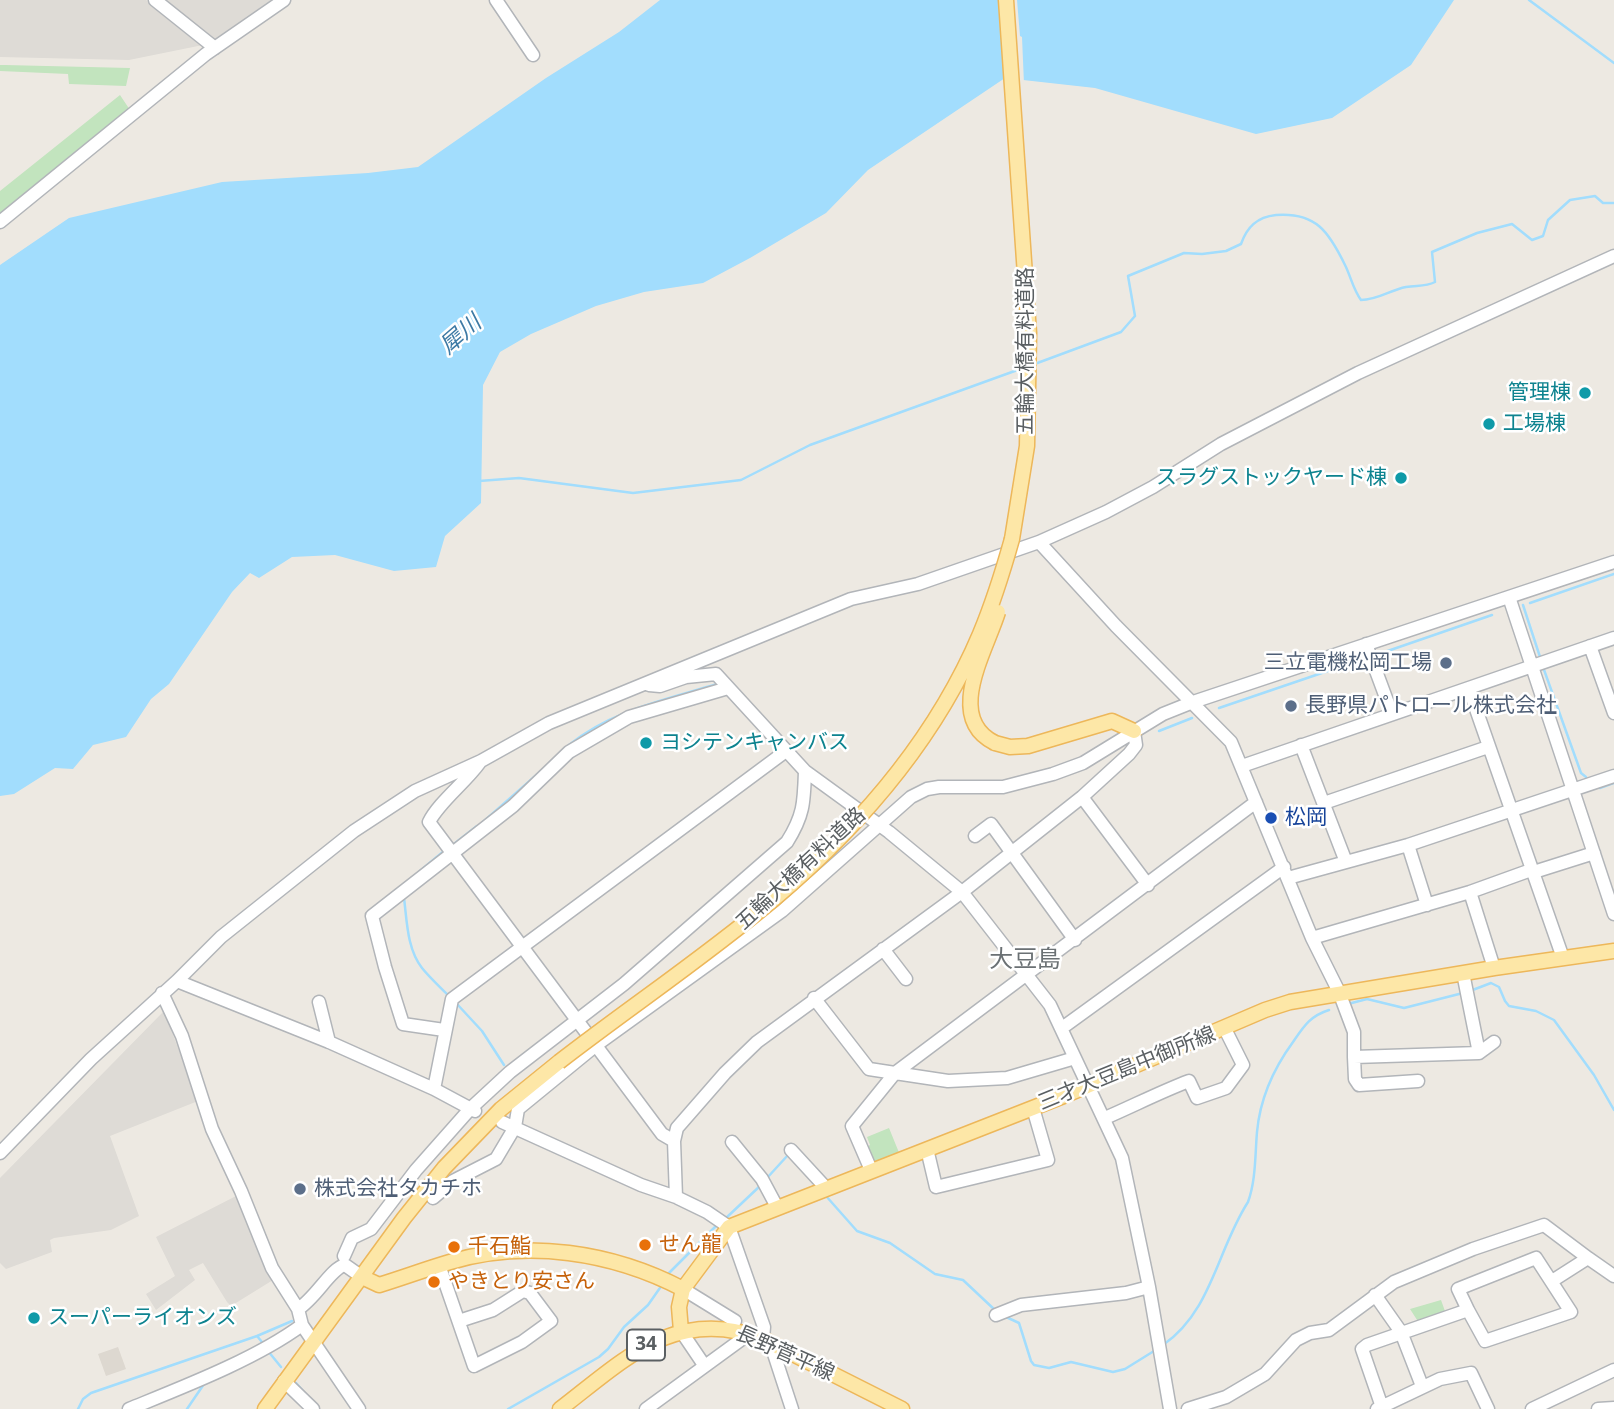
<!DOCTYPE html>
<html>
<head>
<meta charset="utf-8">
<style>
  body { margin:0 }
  canvas { display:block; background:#ede9e2 }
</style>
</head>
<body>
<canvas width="1614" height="1409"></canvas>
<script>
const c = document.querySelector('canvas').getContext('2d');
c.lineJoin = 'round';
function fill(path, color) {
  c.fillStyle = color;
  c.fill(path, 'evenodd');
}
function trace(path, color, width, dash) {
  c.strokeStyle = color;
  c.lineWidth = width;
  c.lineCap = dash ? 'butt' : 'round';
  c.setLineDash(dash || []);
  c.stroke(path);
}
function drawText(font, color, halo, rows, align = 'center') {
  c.font = font + ' "Noto Sans","Noto Sans JP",sans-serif';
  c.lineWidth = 5;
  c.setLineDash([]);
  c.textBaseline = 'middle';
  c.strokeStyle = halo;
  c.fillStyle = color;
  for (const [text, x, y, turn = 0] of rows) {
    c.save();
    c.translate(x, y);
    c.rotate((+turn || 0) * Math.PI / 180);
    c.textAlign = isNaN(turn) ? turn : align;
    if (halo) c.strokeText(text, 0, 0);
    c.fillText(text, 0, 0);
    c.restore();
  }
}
fill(new Path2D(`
  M0,0H146L203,45L129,60L0,57Z
  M157,0H275L215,48Z
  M164,1011L198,1101L110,1136L139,1216L111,1230L54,1238L50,1240L52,1252L6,1269L0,1263V1178Z
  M238,1195L273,1280L231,1306L227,1302L203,1263L189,1270L195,1280L156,1310L146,1294L175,1276L156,1237Z`), '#dedbd6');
fill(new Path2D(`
  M118,1347L126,1369L106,1376L98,1354Z`), '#ddd8d0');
fill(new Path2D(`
  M0,65H5L130,68L126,86L69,84L68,74L0,71Z
  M120,95L130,110L0,217V191Z
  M889,1128L900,1155L875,1165L865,1148L870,1145L867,1137Z
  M1441,1300L1446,1314L1419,1323L1410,1309Z`), '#c2e4be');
fill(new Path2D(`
  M660,0H1454L1411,65L1332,118L1256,134L1095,88L1005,78L868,170L826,213L750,258L703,283L644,292L596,306L531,334L500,352L483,385L481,503L445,536L436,567L394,571L335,555L292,557L259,578L250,573L232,592L169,684L151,699L126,737L93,745L73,769L55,768L14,794L0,796V265L69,218L222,182L368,173L418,167L546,78L619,32Z`), '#a2ddfd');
fill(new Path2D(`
  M1001,0H1017L1020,36L1022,37L1024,84L1008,82Z`), '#ede9e2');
trace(new Path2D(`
  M1529,0L1614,63
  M1032,365L1121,332L1135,316L1128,276L1184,253L1202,254L1226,251L1241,244C1247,227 1257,217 1276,215C1316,212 1329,232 1345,265C1351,277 1353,289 1361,300C1378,300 1390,290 1406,287C1417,285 1425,287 1435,282L1432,252L1477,233L1512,224L1532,240L1543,236L1548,220L1570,200L1595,196L1603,203H1614
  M479,481L519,478L633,493L741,480L810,445L1023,368
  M1530,603L1614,574
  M1523,605L1541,660
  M1376,655L1492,615
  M1543,667L1581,773L1586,777
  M1219,708L1363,659
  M1159,731L1192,718
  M569,745C612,710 665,700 717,684
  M1600,788L1614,783
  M483,822L541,771
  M454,844L477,826
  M420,871L444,851
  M404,898C407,921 407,949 422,968C430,978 440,987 449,996
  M1470,991L1491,983L1499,987L1505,1001L1509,1006L1536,1011L1554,1020L1594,1075L1614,1110
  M457,1004L482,1031L504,1065
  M1348,1004L1367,999L1404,1008L1463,993
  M767,1178L788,1155
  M826,1196L857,1231L890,1243L935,1274L963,1280L996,1311
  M726,1218L760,1186
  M668,1274L715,1227
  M1004,1316L1019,1323L1031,1361L1034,1365L1049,1368L1071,1362L1113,1372L1125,1369L1154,1351
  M257,1336L292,1321
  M1163,1345C1212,1311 1217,1250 1248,1202C1256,1180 1255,1155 1257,1132C1260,1099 1274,1068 1293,1042C1304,1026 1310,1016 1329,1010
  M268,1351L281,1367
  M296,1383L303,1391
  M78,1409L83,1399L91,1393L257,1336L262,1342
  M187,1409L204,1384
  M508,1409L599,1357L608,1349L624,1327L648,1305L662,1285`), '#a2ddfd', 2.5);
const minor = new Path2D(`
  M155,0L215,48
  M496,0L533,55
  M0,222L206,54L284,0
  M1039,542L1116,626L1231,742L1312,938L1339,992L1354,1032V1057L1479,1053L1463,973
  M1509,597L1614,914
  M1366,644L1392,714
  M1590,646L1614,713
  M649,685L660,686L686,677L716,674L805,771L889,832L962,892L1050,1005L1122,1158L1149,1287L1170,1409
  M1469,689L1563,958
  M1301,745L1346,862
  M480,762C466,782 439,802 429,822L662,1134L674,1141
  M1242,766L1614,638
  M1082,797L1148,885
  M1324,803L1488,747
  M975,836L991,824L1075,940
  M1408,845L1427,905
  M1288,878L1408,845L1614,776
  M1470,892L1494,968
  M1312,938L1470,892L1531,870L1537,871L1594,853
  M883,949L906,979
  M177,981L329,1042L434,1089L475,1111
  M162,993L182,1036L212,1129L241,1191L272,1268L298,1309L302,1325L359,1409
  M814,998L869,1069L895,1073L1256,802
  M319,1002L329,1042
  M1062,1028L1284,867
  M444,1030L403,1024L385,967L372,916L513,806L569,752L629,717L728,688
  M1479,1053L1494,1042
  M1354,1057L1355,1079L1359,1085L1418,1081
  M434,1089L452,999L786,751
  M1105,1118C1133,1106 1160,1092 1189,1081L1197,1098L1226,1088L1243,1065L1225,1029
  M502,1122L641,1185L676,1197L707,1212L729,1227L764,1327L763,1339
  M732,1142L762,1179L777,1207
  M927,1149L936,1187L1048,1160L1033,1108
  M791,1150L826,1188
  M0,1153L91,1059L177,981L221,937L354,831L415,791L481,761L549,723L851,599L918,584L1039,542L1106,512L1153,487L1221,444L1358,373L1614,256
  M871,1170L852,1126L895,1073L948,1081L1007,1078L1075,1058
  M676,1197L674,1141L677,1128L725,1073L757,1042L962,892L1082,797L1129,754L1136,745L1134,731
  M433,1198L453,1181L496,1159L515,1127L518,1109L595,1046L782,911L911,797L927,789L939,787H1003L1053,774L1083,763L1163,714L1193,702L1614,562
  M344,1256L352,1238L371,1229L416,1170L470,1109L510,1072L624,984L787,842C804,815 804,802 805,771
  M439,1265L474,1366L522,1342L551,1321L530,1293L523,1291L493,1310L459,1321
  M1552,1281L1588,1258L1614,1276
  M683,1289L735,1321
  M1375,1295L1401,1332L1422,1386
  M298,1309C316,1298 331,1268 345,1265L362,1277
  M996,1315L1021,1305L1126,1293L1149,1287
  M681,1331L704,1365
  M776,1346L774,1354L792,1409
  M284,1381L313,1409
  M1382,1407L1362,1349L1367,1345L1468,1310L1458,1289L1536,1258L1571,1312L1485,1341L1468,1310
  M129,1409C183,1387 256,1359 302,1325
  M646,1409L742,1339
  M1188,1409L1226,1397L1265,1374L1296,1340L1310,1333L1329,1330L1394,1282L1473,1249L1544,1225L1588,1258
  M1377,1409L1440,1379L1471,1373L1488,1409
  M1532,1409L1614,1370
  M1598,1409L1614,1408`);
const major = new Path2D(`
  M1006,0L1029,333L1027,446L1012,539
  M995,743L1010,747L1028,746L1112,721L1134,731
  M362,1277L379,1285C402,1278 426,1269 450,1262C527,1239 612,1252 683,1289
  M681,1331L679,1307L683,1289L729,1227L1066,1095L1265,1010L1290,1002L1494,968L1614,951
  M265,1409L404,1218L444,1168L501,1109L559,1062
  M560,1409C624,1360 676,1305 763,1339L902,1409`);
trace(minor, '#b2b5b9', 15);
trace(major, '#edb75a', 17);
trace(minor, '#fff', 12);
trace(major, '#fde7a7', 14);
const majorBridge = new Path2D(`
  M995,743C944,718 986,651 998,612
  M559,1062C630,1007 705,957 774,899C859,827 936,738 980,634C993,603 1003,571 1012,539`);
trace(majorBridge, '#edb75a', 17, []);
trace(majorBridge, '#fde7a7', 14);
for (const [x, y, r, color] of [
  [1585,393,7,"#0f9aa8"],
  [1489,424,7,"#0f9aa8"],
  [1401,478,7,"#0f9aa8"],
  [1446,663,7,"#5c6f8a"],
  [1291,706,7,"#5c6f8a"],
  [646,743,7,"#0f9aa8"],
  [1271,818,7,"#1a4fb4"],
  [300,1189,7,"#5c6f8a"],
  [645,1245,7,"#e8710a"],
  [454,1247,7,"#e8710a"],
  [434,1282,7,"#e8710a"],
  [34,1318,7,"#0f9aa8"]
]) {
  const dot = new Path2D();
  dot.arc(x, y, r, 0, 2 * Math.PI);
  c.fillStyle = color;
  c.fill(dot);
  trace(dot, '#fff', 2.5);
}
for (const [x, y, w] of [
  [646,1345,38]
]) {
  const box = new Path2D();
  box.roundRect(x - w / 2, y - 15.5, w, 31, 5);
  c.fillStyle = '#fff';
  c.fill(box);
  trace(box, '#5a5f62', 2);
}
drawText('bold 19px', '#5a5f62', null, [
  ["34",646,1345]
]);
drawText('21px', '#5a5f62', '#fff', [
  ["五輪大橋有料道路",1026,351,-90],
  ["五輪大橋有料道路",801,869,-43],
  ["三才大豆島中御所線",1127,1069,-22],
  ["長野菅平線",785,1354,24]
]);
drawText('21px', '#0d838f', '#fff', [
  ["管理棟",1571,393,"right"],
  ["工場棟",1503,424],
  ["スラグストックヤード棟",1387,478,"right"],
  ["ヨシテンキャンバス",660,743],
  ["スーパーライオンズ",48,1318]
], 'left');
drawText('21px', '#4e5e75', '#fff', [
  ["三立電機松岡工場",1432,663,"right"],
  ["長野県パトロール株式会社",1305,706],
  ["株式会社タカチホ",314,1189]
], 'left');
drawText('21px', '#164399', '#fff', [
  ["松岡",1285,818]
], 'left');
drawText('21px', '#c56008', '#fff', [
  ["せん龍",659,1245],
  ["千石鮨",468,1247],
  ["やきとり安さん",448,1282]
], 'left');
drawText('italic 23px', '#3d7aa5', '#fff', [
  ["犀川",461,335,-41]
]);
drawText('24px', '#6b7174', '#fff', [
  ["大豆島",1025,960]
]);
</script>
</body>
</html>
